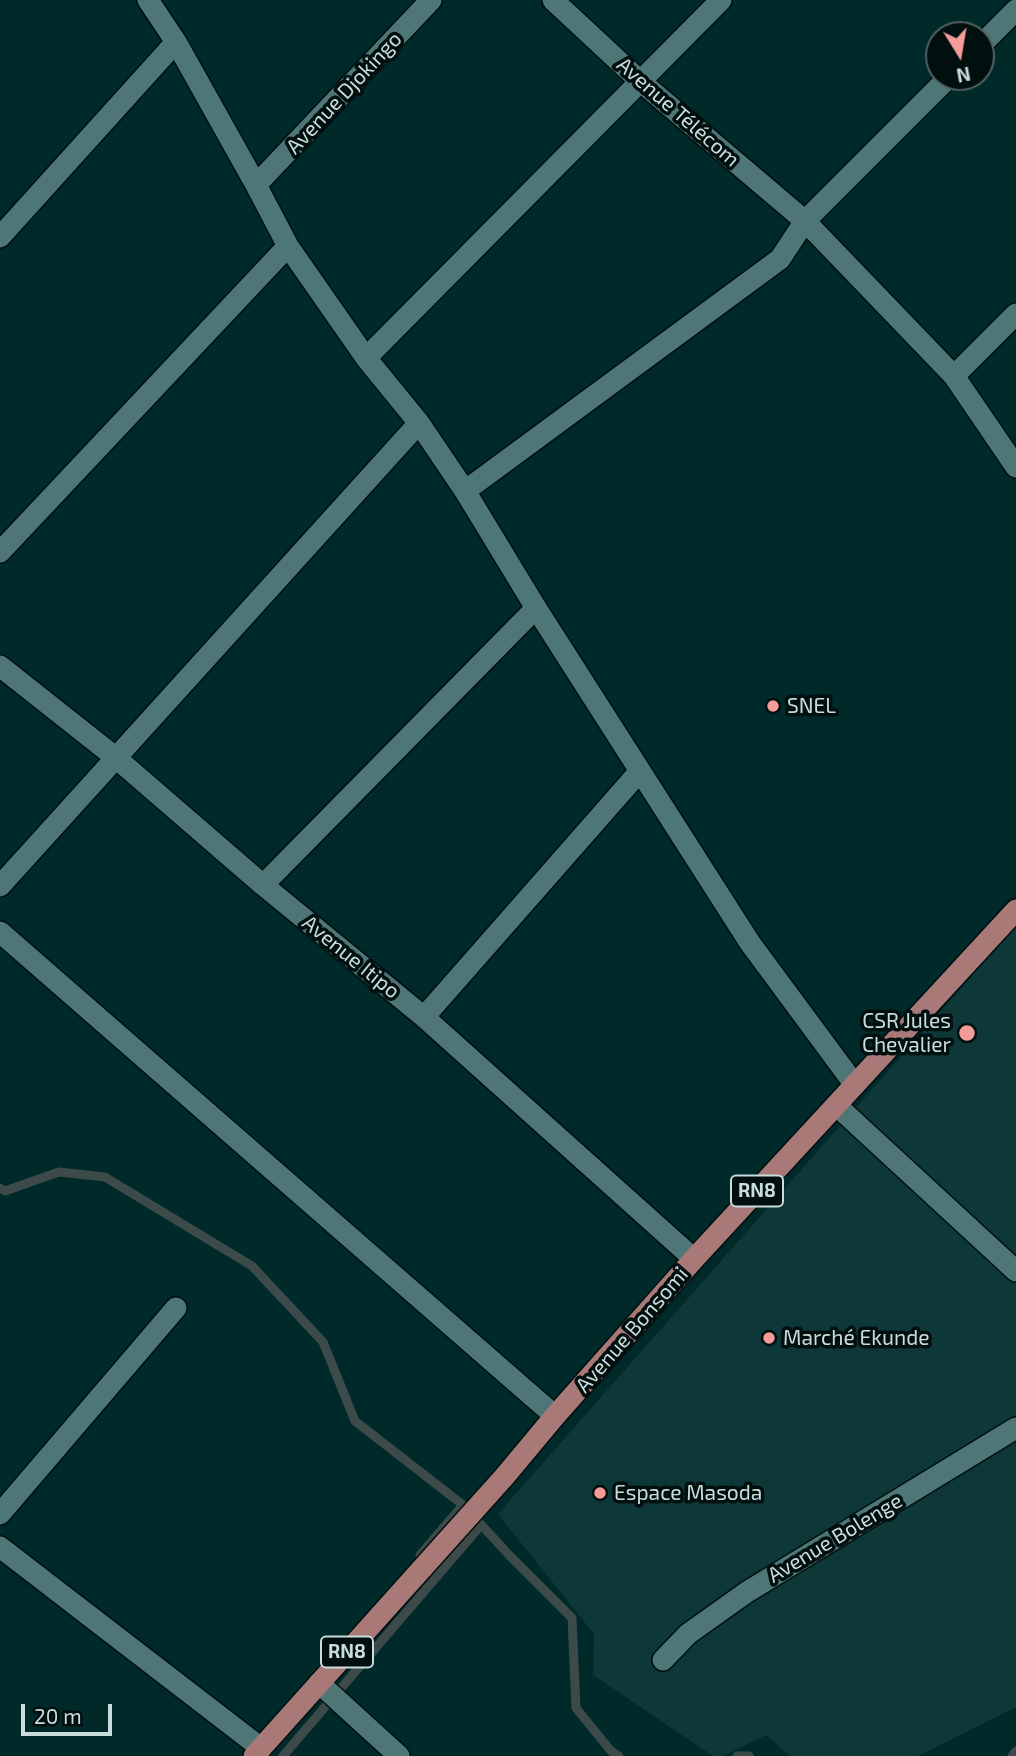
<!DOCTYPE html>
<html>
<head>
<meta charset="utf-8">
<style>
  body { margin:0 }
  #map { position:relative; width:1016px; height:1756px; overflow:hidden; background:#00292a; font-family:"Exo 2",sans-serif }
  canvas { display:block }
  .north { position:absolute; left:925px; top:21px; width:70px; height:70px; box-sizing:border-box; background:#020f0f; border:2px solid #516161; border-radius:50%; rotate:169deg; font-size:19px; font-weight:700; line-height:28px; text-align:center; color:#c8dddc }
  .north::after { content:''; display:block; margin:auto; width:24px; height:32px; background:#f59b98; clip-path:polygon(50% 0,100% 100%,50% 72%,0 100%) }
  .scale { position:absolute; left:21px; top:1704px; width:91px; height:32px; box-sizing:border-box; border:4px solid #c8dddc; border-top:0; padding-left:9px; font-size:21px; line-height:24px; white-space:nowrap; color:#c8dddc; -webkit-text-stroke:5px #020f0f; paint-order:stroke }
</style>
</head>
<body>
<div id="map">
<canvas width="1016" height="1756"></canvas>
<div class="north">N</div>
<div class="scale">20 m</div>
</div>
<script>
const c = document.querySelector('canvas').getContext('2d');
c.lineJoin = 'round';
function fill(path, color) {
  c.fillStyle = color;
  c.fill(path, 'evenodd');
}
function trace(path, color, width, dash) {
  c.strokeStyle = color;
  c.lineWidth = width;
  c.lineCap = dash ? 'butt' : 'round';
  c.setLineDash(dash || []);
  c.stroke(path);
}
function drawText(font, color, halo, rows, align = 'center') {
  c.font = font + ' "Exo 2",sans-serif';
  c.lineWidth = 7;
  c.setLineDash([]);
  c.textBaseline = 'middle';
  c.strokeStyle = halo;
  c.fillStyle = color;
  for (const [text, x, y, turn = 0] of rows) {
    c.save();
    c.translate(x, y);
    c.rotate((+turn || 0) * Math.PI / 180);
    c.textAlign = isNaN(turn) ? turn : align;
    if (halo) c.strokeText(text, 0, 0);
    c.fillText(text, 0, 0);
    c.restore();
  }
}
fill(new Path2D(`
  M1016,926V1707L918,1756H790L766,1735L724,1756H713L593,1675L594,1634L498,1514Z`), '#0e3738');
trace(new Path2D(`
  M0,1188L5,1191L59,1172L105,1177L252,1266L323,1342L355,1421L463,1505L510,1556L572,1618L576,1708L611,1751L619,1756
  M420,1555L463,1505
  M283,1756L481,1525
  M737,1756H749
  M1012,1756L1016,1751`), '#3c4a4a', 9);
const street = new Path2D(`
  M148,0L176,42L256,185L288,246L366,358L419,423L465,491L536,608L750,943L855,1085
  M553,0L640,81L805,221L954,376L1016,467
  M981,45L1016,10
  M256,185L431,0
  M0,237L176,42
  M366,358L721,0
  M954,376L1016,314
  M465,491L780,259L805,221L949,77
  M0,552L288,246
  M0,666L115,757L263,885L424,1017L694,1259
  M263,885L536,608
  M0,886L419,423
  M0,932L555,1416
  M424,1017L640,771
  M836,1105L1016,1271
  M0,1514L176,1308
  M0,1547L261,1748
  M663,1660L688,1634L747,1592L1016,1428
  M319,1683L399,1756`);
const primary = new Path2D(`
  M254,1756L505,1476L555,1416L694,1259L1016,910`);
trace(street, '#001010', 24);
trace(primary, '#001010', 24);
trace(street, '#4e7676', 21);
trace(primary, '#a97978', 21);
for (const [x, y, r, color] of [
  [773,706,7,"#f59b98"],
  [967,1033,9,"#f59b98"],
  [769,1338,7,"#f59b98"],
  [600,1493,7,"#f59b98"]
]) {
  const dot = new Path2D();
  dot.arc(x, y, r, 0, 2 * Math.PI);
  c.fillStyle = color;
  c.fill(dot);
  trace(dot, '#020f0f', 2.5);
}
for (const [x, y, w] of [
  [757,1191,52],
  [347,1652,52]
]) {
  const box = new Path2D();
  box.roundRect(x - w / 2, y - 15.5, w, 31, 5);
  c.fillStyle = '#020f0f';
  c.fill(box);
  trace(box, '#c8dddc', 2);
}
drawText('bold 19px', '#c8dddc', null, [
  ["RN8",757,1191],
  ["RN8",347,1652]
]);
drawText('21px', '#c8dddc', '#020f0f', [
  ["Avenue Djokingo",344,93,-47],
  ["Avenue Télécom",678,112,41],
  ["Avenue Itipo",351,957,39],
  ["Avenue Bonsomi",632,1330,-49],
  ["Avenue Bolenge",835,1538,-31]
]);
drawText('21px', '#c8dddc', '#020f0f', [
  ["SNEL",787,706],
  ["CSR Jules",951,1021,"right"],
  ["Chevalier",951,1045,"right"],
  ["Marché Ekunde",783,1338],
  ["Espace Masoda",614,1493]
], 'left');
</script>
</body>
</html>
